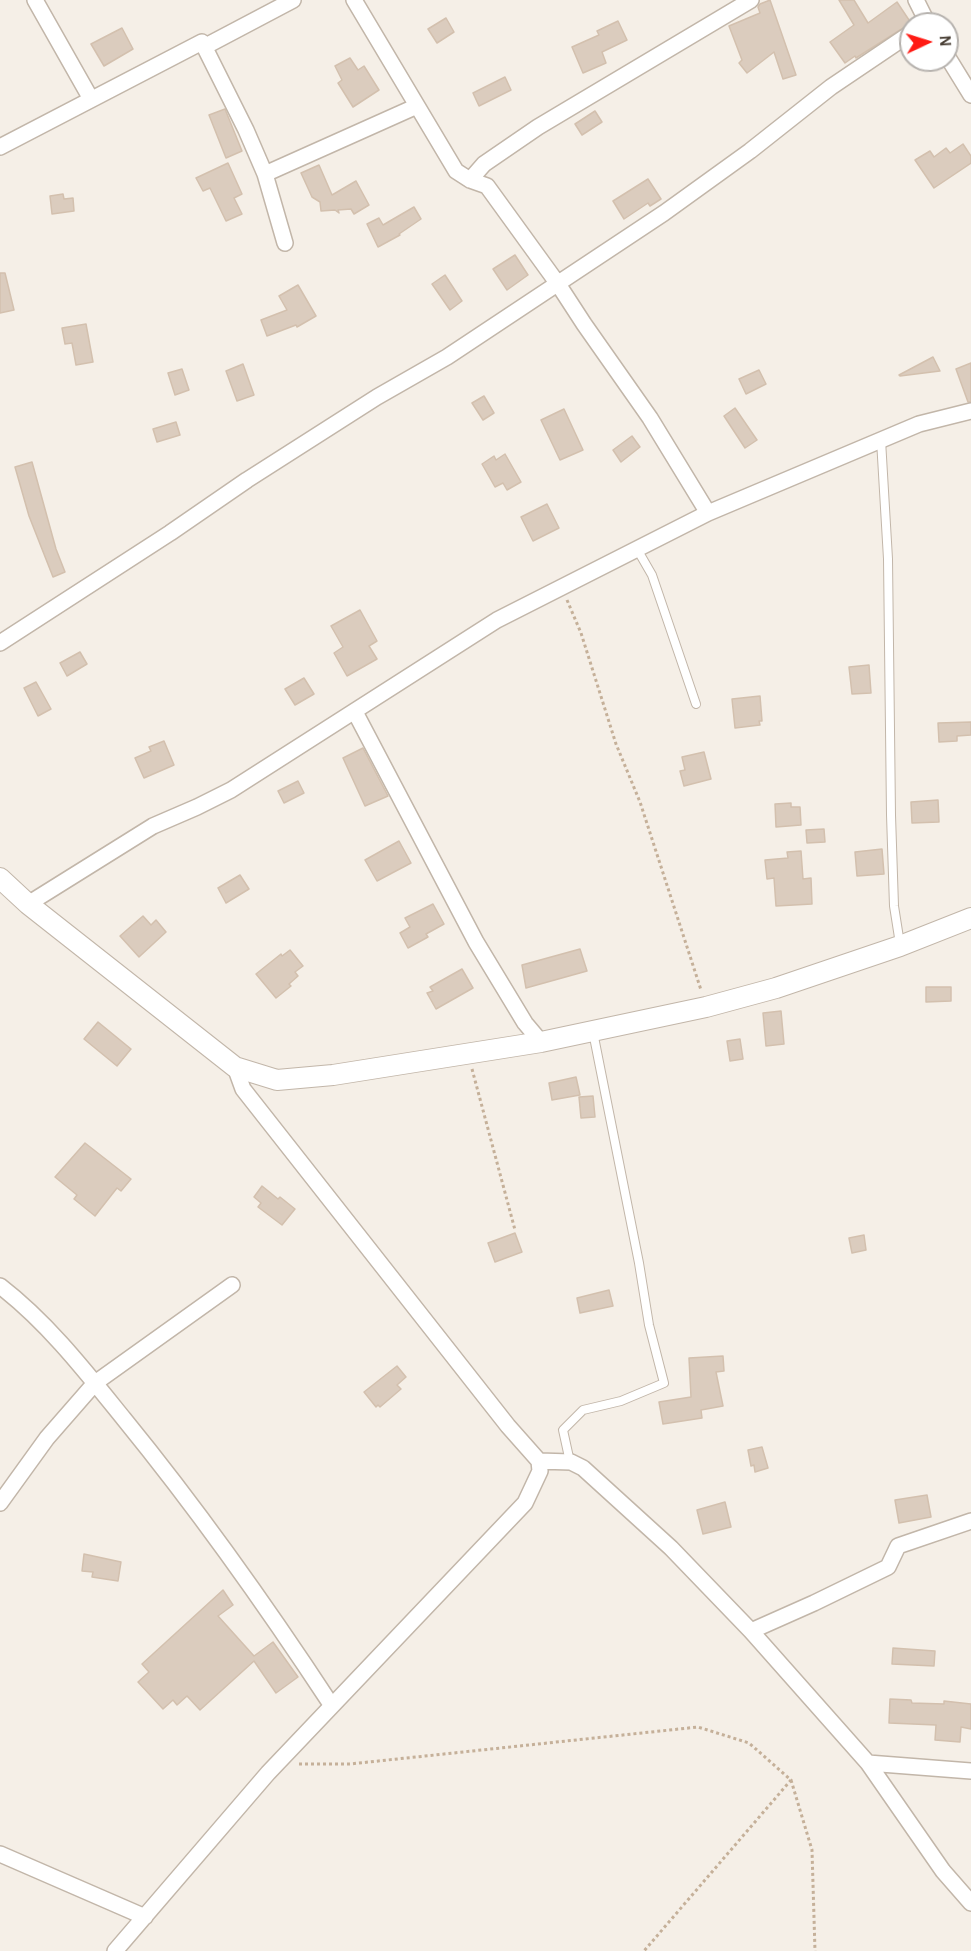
<!DOCTYPE html>
<html>
<head>
<meta charset="utf-8">
<style>
  body { margin:0 }
  #map { position:relative; width:971px; height:1951px; overflow:hidden; background:#f5efe7; font-family:"Alegreya Sans",sans-serif }
  canvas { display:block }
  .north { position:absolute; left:899px; top:12px; width:60px; height:60px; box-sizing:border-box; background:#fff; border:2px solid #b6b2ae; border-radius:50%; rotate:86deg; font-size:16px; font-weight:700; line-height:24px; text-align:center; color:#493f35 }
  .north::after { content:''; display:block; margin:auto; width:21px; height:27px; background:#ff1b14; clip-path:polygon(50% 0,100% 100%,50% 72%,0 100%) }
</style>
</head>
<body>
<div id="map">
<canvas width="971" height="1951"></canvas>
<div class="north">N</div>
</div>
<script>
const c = document.querySelector('canvas').getContext('2d');
c.lineJoin = 'round';
function fill(path, color) {
  c.fillStyle = color;
  c.fill(path, 'evenodd');
}
function trace(path, color, width, dash) {
  c.strokeStyle = color;
  c.lineWidth = width;
  c.lineCap = dash ? 'butt' : 'round';
  c.setLineDash(dash || []);
  c.stroke(path);
}
const building = new Path2D(`
  M770,0L796,75L783,79L774,52L747,73L739,63L742,60L729,26L760,13L758,7L760,4Z
  M839,0H854L868,23L897,2L911,23L856,58L855,56L845,63L830,42L854,25Z
  M446,18L454,32L437,43L428,29Z
  M618,21L627,40L602,52L606,63L583,73L572,47L599,35L597,31Z
  M122,28L133,49L104,66L91,44Z
  M350,58L358,70L364,66L379,90L353,107L338,83L342,80L335,66Z
  M505,77L511,90L479,106L473,93Z
  M225,109L242,151L226,158L209,115Z
  M595,111L602,122L582,135L575,124Z
  M963,144L971,156V163L934,188L915,160L930,151L934,157L946,148L950,153Z
  M228,163L242,194L234,198L242,214L226,221L210,188L203,191L196,178Z
  M319,165L332,195L356,181L369,205L354,214L351,209L338,210L339,213L335,210L321,211L320,202L312,197L301,173Z
  M648,179L661,199L650,206L648,203L624,219L613,201Z
  M63,194L64,199L73,198L74,211L52,214L50,196Z
  M414,207L421,219L399,234L400,235L378,247L367,224L379,218L383,225Z
  M515,255L528,275L507,290L493,269Z
  M0,273H5L14,310L0,313Z
  M445,275L462,301L450,310L432,284Z
  M298,285L316,316L297,327L296,325L267,336L261,320L287,310L279,296Z
  M86,324L93,362L76,365L72,343L65,344L62,328Z
  M933,357L940,371L900,376L899,375Z
  M971,363V402H968L956,369Z
  M243,364L254,395L237,401L226,371Z
  M182,369L189,390L175,395L168,373Z
  M759,370L766,384L746,394L739,379Z
  M484,396L494,413L483,420L472,403Z
  M735,408L757,440L745,448L724,416Z
  M564,409L583,450L560,460L541,420Z
  M176,422L180,435L157,442L153,429Z
  M632,436L640,447L621,462L613,450Z
  M505,454L521,482L507,490L503,483L495,487L482,464L494,456L496,460Z
  M32,462L56,549L65,572L53,577L29,516L15,467Z
  M547,504L559,528L533,541L521,517Z
  M360,610L377,641L369,646L377,659L347,676L334,653L343,647L331,626Z
  M80,652L87,664L67,676L60,663Z
  M869,665L871,693L852,694L849,667Z
  M304,678L314,694L295,705L285,689Z
  M36,682L51,709L38,716L24,688Z
  M760,696L762,721H759L760,725L735,728L732,699Z
  M971,722V735L957,736V741L939,742L938,723Z
  M164,741L174,765L144,778L135,758L151,751L149,747Z
  M363,748L388,796L365,806L343,758Z
  M704,752L711,779L684,786L680,771L685,770L682,757Z
  M298,781L304,793L284,803L278,791Z
  M938,800L939,822L912,823L911,802Z
  M791,803V807H800L801,825L776,827L775,804Z
  M824,829L825,842L807,843L806,830Z
  M399,841L411,863L377,881L365,860Z
  M882,849L884,874L857,876L855,852Z
  M801,851L803,879L811,878L812,904L776,906L774,878L767,879L765,860L788,858L787,852Z
  M240,875L249,889L226,903L218,888Z
  M433,904L444,924L426,934L428,937L408,948L400,933L410,927L405,918Z
  M143,916L151,925L156,920L166,932L139,957L120,936Z
  M580,949L587,971L526,988L522,965Z
  M290,950L303,966L295,972L298,976L289,984L291,986L276,998L256,974L281,954L282,956Z
  M462,969L473,988L436,1009L427,993L433,991L430,987Z
  M926,987H951V1001L926,1002Z
  M781,1011L784,1044L766,1046L763,1013Z
  M98,1022L131,1049L117,1066L84,1039Z
  M740,1039L743,1059L730,1061L727,1041Z
  M576,1077L580,1095L552,1100L549,1083Z
  M593,1096L595,1117L581,1118L579,1097Z
  M85,1143L131,1179L121,1191L117,1188L95,1216L74,1199L77,1195L55,1177Z
  M262,1186L278,1199L280,1197L295,1209L282,1225L258,1207L261,1203L254,1197Z
  M515,1233L522,1252L495,1262L488,1243Z
  M864,1235L866,1250L852,1253L849,1238Z
  M609,1290L613,1306L580,1313L577,1298Z
  M723,1356L724,1371L716,1372L723,1406L701,1410L702,1418L663,1424L659,1402L691,1397L689,1358Z
  M397,1366L406,1377L397,1385L401,1389L380,1407L378,1405L376,1407L364,1392Z
  M762,1447L768,1468L755,1472L754,1465L751,1466L748,1450Z
  M927,1495L931,1517L899,1523L895,1500Z
  M725,1502L731,1527L703,1534L697,1510Z
  M84,1554L121,1562L118,1581L92,1577L93,1572L82,1571Z
  M223,1590L233,1605L218,1616L254,1656L273,1642L298,1677L276,1693L254,1661L200,1710L187,1696L177,1705L173,1700L163,1709L138,1682L149,1672L142,1664Z
  M893,1648L935,1651L934,1666L892,1664Z
  M890,1699L911,1700L912,1703L944,1704V1701L971,1704V1729L961,1727L960,1742L935,1740L936,1725L889,1723Z`);
fill(building, '#dbccbe');
trace(building, '#d3c0ae', 1.5);
const service = new Path2D(`
  M881,440L888,559L891,815L894,906L900,944
  M637,549L652,575L696,704
  M570,1462L563,1430L583,1410L621,1401L664,1383L649,1325L639,1263L593,1032`);
const minor = new Path2D(`
  M35,0L91,99
  M354,0L456,171L470,180L487,186L558,284L584,324L650,418L708,513
  M916,0L928,24
  M204,47L293,0
  M947,56L971,95
  M0,147L202,42L246,130L265,174L285,243
  M265,174L417,106
  M470,180L484,164L538,127L751,0
  M0,643L170,533L247,480L377,397L447,357L664,213L750,151L831,87L911,33
  M355,712L476,942L525,1023L541,1042
  M28,904L153,826L197,807L231,790L497,620L708,513L919,424L971,411
  M0,1286C48,1323 86,1372 124,1419C199,1511 267,1607 332,1706
  M539,1461L571,1462L583,1468L671,1548L751,1631L868,1763L943,1871L971,1903
  M0,1503L47,1438L95,1383L232,1285
  M751,1631L814,1603L888,1567L898,1546L971,1521
  M868,1763L971,1771
  M0,1854L145,1917
  M115,1951L268,1773L525,1503L540,1471L539,1461L508,1426L243,1089L235,1067`);
const tertiary = new Path2D(`
  M0,878L28,904L235,1067L277,1080L333,1075L541,1042L706,1007L776,988L900,946L971,918`);
trace(service, '#c2b6a9', 10);
trace(minor, '#c2b6a9', 18);
trace(tertiary, '#c2b6a9', 22);
trace(new Path2D(`
  M567,600L581,633L616,744L640,802L701,990
  M472,1069L515,1230
  M299,1764H350L698,1727L749,1743L791,1780L644,1951
  M791,1780L812,1850L815,1951`), '#c5b099', 3, [3, 3]);
trace(service, '#fff', 8);
trace(minor, '#fff', 15);
trace(tertiary, '#fff', 20);
</script>
</body>
</html>
